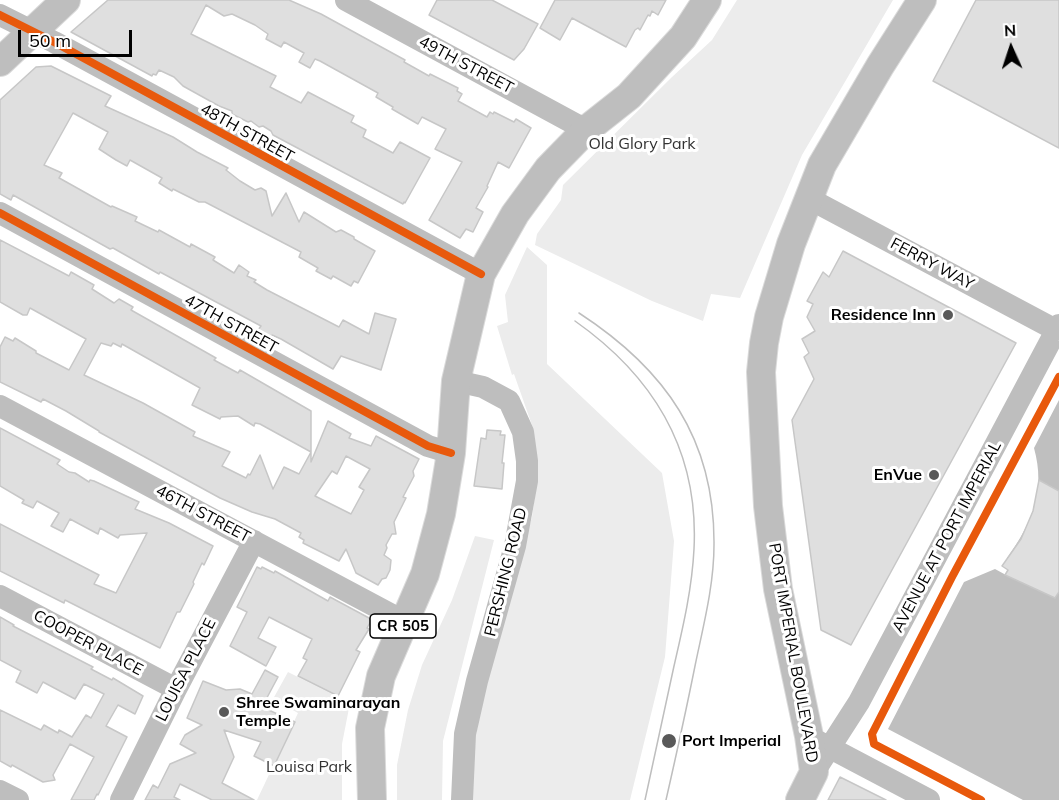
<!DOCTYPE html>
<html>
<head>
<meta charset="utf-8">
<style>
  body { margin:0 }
  #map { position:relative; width:1059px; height:800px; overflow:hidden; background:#fff; font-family:Mulish,sans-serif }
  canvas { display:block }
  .north { position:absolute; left:981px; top:18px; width:60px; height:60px; -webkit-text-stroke:4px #fff; paint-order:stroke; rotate:357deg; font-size:16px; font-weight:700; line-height:24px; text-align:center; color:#000 }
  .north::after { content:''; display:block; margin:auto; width:21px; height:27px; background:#000; clip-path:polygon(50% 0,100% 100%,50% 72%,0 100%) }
  .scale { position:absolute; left:18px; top:30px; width:114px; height:27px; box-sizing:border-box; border:3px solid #000; border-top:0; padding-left:8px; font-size:18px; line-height:21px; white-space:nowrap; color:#000; -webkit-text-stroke:4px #fff; paint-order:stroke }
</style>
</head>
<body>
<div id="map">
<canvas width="1059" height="800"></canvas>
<div class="north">N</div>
<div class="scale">50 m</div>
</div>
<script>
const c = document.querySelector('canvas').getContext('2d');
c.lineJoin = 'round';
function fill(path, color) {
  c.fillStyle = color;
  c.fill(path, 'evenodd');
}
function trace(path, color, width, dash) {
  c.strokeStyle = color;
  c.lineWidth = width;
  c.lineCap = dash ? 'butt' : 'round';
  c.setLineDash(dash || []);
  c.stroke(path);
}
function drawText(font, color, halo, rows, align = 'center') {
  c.font = font + ' Mulish,sans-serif';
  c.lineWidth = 6;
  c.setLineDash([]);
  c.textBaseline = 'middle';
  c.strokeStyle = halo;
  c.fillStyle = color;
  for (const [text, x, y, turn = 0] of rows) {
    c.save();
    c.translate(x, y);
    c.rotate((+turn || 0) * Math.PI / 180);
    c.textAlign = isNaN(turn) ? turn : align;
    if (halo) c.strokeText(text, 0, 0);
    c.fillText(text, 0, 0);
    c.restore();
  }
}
fill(new Path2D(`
  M737,0H893L802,155L740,298L711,294L703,321L652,301L535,245L537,234L561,200L563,185L672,77L712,40Z
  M527,247L547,265V364L662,473L674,541L665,657L630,800H472V759L482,700L532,517L536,488L533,428L514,374L512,375L497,326L508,322L505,295Z
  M475,536L494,540L443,741L442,800H397V765L408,710L422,665L452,600Z
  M288,672L350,703L342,744V800H257L298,713L273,699Z`), '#ececec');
fill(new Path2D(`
  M1059,400V800H1023L888,729L964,582L995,569L1006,575L1010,560L1007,558C1032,523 1046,491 1034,448Z`), '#bfbfbf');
const building = new Path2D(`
  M108,0H289L321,14L405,60L404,62L429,76L430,74L458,88L457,91L462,94L458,101L487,117L490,112L493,114L494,112L514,122L516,119L531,128L509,168L498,162L487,186L488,187L476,208L483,212L473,232L466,229L460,238L429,220L462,162L435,149L446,129L422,117L418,124L392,109L393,107L376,97L378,93L320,61L315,59L310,68L299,62L304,53L284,42L281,47L266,39L268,34L255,25L232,14L224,16L206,5L191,34L276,76L270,87L301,103L308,92L354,116L351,122L366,130L363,137L393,153L400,142L430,158L405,203L404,202L403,204L273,135L271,131L263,126L259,127L251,121L248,122L232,114V111L219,106L183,86L174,77L159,70L156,75L153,74L152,76L71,32Z
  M437,0H492L538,24L524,49L514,60L429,15Z
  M555,0H666L658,15L652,11L650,16L648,15L640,30L638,28L635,30L626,47L572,18L560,40L540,28Z
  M976,0H1059V148L933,81Z
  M51,66L111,96L105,106L173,137L197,152L228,168L226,170L240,181L255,190L261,188L266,191L272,216L286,193L299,222L304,212L336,232L341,230L354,237V239L375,251L358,283L354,281L351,286L333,276L331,279L316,271L318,268L299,257L301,252L205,202H199L173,189L172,191L159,183L162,178L130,160L127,166L116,160L99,149L108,132L73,113L44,165L62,173L59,178L61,179L111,207L112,206L137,217L135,221L158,232L159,230L190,247L191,244L215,257L213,260L234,273L239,265L249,272L247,276L256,280L254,282L267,290L339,327L343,320L369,334L375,313L396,319L381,370L341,356L333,369L281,339L272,335L271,337L258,330L261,326L160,272L159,274L113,248L110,249L13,195L11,200L0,194V100L36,67Z
  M0,240L69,276L71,272L94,285L92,289L114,303L119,299L133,307L131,310L216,358L214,360L238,373L240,370L311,411V452L260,424L255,423L254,426L238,416L221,417L220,419L192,405L200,388L122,344L121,347L113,343L111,346L101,343L84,375L143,403L195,432L193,436L230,452L222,466L246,478L248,474L250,475L260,455L273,489L284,467L299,474L311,452V462L328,421L351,434L349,438L371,446L376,436L419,459L413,471L414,476L403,497L406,498L394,522L396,534H392L386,545L387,548L384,555L391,560L390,570L386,578L382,579L378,585L356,573L346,549L339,561L303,543L304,540L299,537L301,533L275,519L252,512L220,498L99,432V431L66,411L43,399L41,402L0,382V347L5,337L13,341L15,338L36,351V353L69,370L86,339L30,308L27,315H23L0,302ZM346,456L370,469L359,487L364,490L351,514L315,496L332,471L337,474Z
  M843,251L1016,343L851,645L821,630L792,420L814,379L804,357L809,353L802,339L815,331L807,317L813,304L807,301L823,272L829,277Z
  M0,428L60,460L57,464L69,472L75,473L89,482L90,480L94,481L139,502L135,509L169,523L213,546L204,565L202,563L193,582L194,584L180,612H177L160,648L65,600L64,603L0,571V524L99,575L94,584L116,593L147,533L120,535L118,538L100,528L98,534L70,519L63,532L51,526L59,513L37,501L33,508L22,503L24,500L0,486Z
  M487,430L501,431L500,435H505L502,463H504L502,489L474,486L481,438L486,439Z
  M1039,480L1059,491V592L1055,598L1005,575L1008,570L1002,566L1021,539L1033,511Z
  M257,567L261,569L262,567L274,573L275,571L328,601L330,597L369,618L371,621L367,628L369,629L356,650L360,652L338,696L298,676L307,660L303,658L312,639L269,617L258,638L276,647L266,666L230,646L247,612L237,607Z
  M0,617L14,625L13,626L93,667L91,669L112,680L113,678L143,696L135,714L118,705L106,726L127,737L98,795L97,794L94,800H71L94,757L70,744L53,775L55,780L43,782L12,765L11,767L0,761V710L41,730L44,725L58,733L59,730L72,737L86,715L91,718L104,694L84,684L75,699L43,682L37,693L16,682L21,671L0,660Z
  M265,670L278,677L262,707L295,722L274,766L254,756L261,742L224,730L234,757L222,783L254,800H212L180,784L174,797L180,800H145L153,785L158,788L170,764L196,753L180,744L185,735L202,725L187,718L203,681L226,690L240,689L252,694Z
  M840,777L886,800H828Z`);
fill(building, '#dfdfdf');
trace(building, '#c7c7c7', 1.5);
const major = new Path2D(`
  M0,62L66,0
  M372,800L370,728L381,676L425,574L441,514L451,453L456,381L481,274L515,214L548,169L586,130L629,96L683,37L707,0
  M800,800L814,772L809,736L778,589L768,506L761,372L764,343L769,317L791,244L822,165L880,66L922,0`);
trace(major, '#dbdbdb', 30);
trace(new Path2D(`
  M346,0L586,130
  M0,15L54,42L481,274
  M808,198L1056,330
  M0,213L428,446L451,453
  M456,381L483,387L509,401L523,432L527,461V481L515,546L477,681L465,734L462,800
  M0,406L405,622
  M0,596L176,689
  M819,742L929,800
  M814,772L859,702L1059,325
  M0,791L18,800
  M121,800L176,689L254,541`), '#bebebe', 22);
trace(major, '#bebebe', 28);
trace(new Path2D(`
  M579,313C665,369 715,439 714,545C714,586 703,627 695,666C686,711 676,756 666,800
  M575,321C653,376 699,451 694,549C692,589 683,627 674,666C664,711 655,755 645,800`), '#bebebe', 1.5);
trace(new Path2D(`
  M0,15L54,42L481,274
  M0,213L428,446L451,453
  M981,800L874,744L872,734L952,577L1059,377`), '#e8590c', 8);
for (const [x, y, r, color] of [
  [948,315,6,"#595959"],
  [934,475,6,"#595959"],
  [224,712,6,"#595959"],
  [669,741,8,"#595959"]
]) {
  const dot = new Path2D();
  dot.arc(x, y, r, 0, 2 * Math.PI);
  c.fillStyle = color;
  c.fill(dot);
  trace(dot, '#fff', 2);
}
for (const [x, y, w] of [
  [403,626,66]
]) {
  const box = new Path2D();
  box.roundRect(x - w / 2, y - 12, w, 24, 4.5);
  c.fillStyle = '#fff';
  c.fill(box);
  trace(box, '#000', 1.5);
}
drawText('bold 15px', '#000', null, [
  ["CR 505",403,626]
]);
drawText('16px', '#000', '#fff', [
  ["49TH STREET",466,65,28],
  ["48TH STREET",247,133,29],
  ["FERRY WAY",932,264,28],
  ["47TH STREET",231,324,29],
  ["46TH STREET",203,514,28],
  ["AVENUE AT PORT IMPERIAL",947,537,-62],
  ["PERSHING ROAD",506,572,-76],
  ["COOPER PLACE",88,643,28],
  ["PORT IMPERIAL BOULEVARD",793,653,80],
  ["LOUISA PLACE",186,670,-63]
]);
drawText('16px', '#333', '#fff', [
  ["Old Glory Park",642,144],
  ["Louisa Park",309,767]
]);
drawText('bold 16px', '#000', '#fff', [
  ["Residence Inn",936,315],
  ["EnVue",922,475],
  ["Shree Swaminarayan",236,703,"left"],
  ["Temple",236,721,"left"],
  ["Port Imperial",682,741,"left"]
], 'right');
</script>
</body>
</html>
